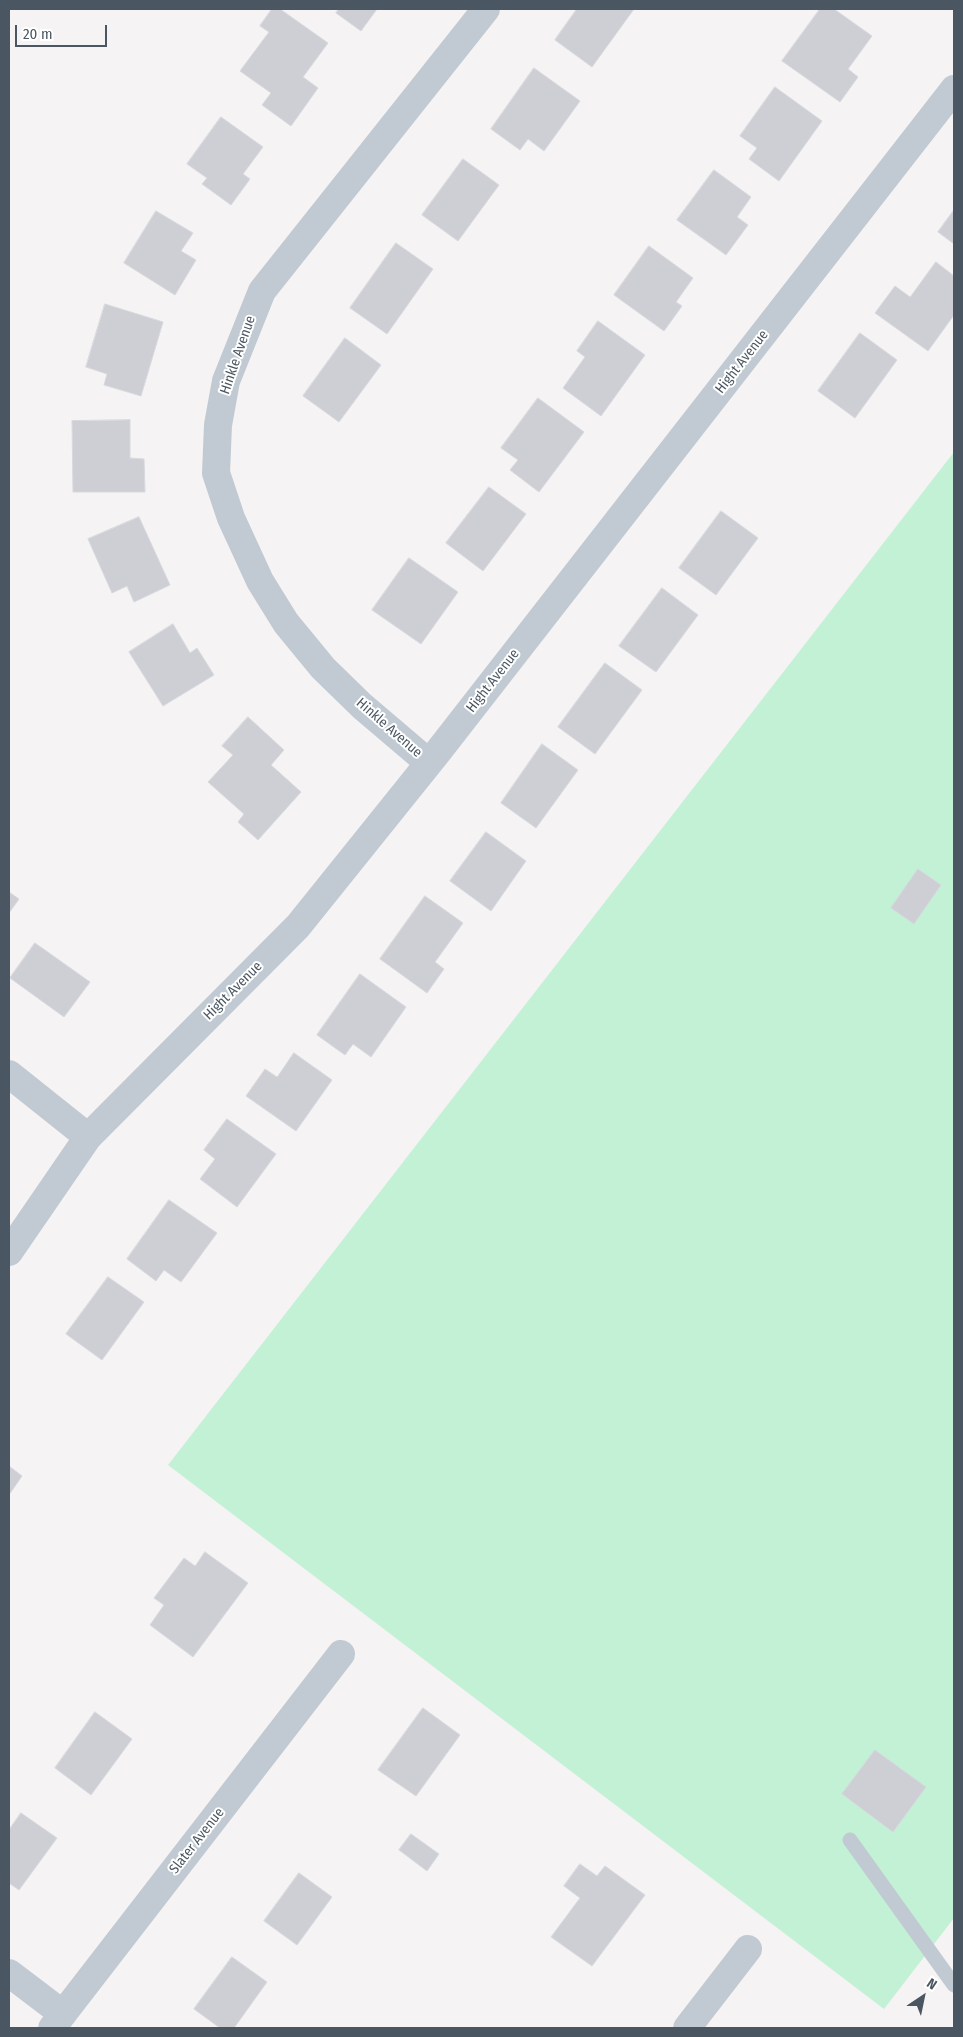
<!DOCTYPE html>
<html>
<head>
<meta charset="utf-8">
<style>
  body { margin:0 }
  #map { position:relative; width:963px; height:2037px; overflow:hidden; background:#f5f3f3; font-family:"Fira Sans Condensed",sans-serif }
  canvas { display:block }
  .frame { position:absolute; inset:0; border:10px solid #4a5661; pointer-events:none }
  .north { position:absolute; left:898px; top:1972px; width:50px; height:50px; -webkit-text-stroke:4px #fff; paint-order:stroke; rotate:34deg; font-size:14px; font-weight:700; line-height:20px; text-align:center; color:#4a5661 }
  .north::after { content:''; display:block; margin:auto; width:18px; height:22px; background:#4a5661; clip-path:polygon(50% 0,100% 100%,50% 72%,0 100%) }
  .scale { position:absolute; left:15px; top:25px; width:92px; height:22px; box-sizing:border-box; border:2px solid #4a5661; border-top:0; padding-left:6px; font-size:15px; line-height:18px; white-space:nowrap; color:#4a5661; -webkit-text-stroke:4px #fff; paint-order:stroke }
</style>
</head>
<body>
<div id="map">
<canvas width="963" height="2037"></canvas>
<div class="frame"></div>
<div class="north">N</div>
<div class="scale">20 m</div>
</div>
<script>
const c = document.querySelector('canvas').getContext('2d');
c.lineJoin = 'round';
function fill(path, color) {
  c.fillStyle = color;
  c.fill(path, 'evenodd');
}
function trace(path, color, width, dash) {
  c.strokeStyle = color;
  c.lineWidth = width;
  c.lineCap = dash ? 'butt' : 'round';
  c.setLineDash(dash || []);
  c.stroke(path);
}
function drawText(font, color, halo, rows, align = 'center') {
  c.font = font + ' "Fira Sans Condensed",sans-serif';
  c.lineWidth = 4;
  c.setLineDash([]);
  c.textBaseline = 'middle';
  c.strokeStyle = halo;
  c.fillStyle = color;
  for (const [text, x, y, turn = 0] of rows) {
    c.save();
    c.translate(x, y);
    c.rotate((+turn || 0) * Math.PI / 180);
    c.textAlign = isNaN(turn) ? turn : align;
    if (halo) c.strokeText(text, 0, 0);
    c.fillText(text, 0, 0);
    c.restore();
  }
}
fill(new Path2D(`
  M954,452V1918L884,2009L168,1465Z`), '#c3f1d5');
const building = new Path2D(`
  M272,9H280L328,43L303,77L318,88L291,126L262,105L271,93L240,71L269,32L260,26Z
  M339,9H377L361,31L336,13Z
  M577,9H634L592,67L555,40Z
  M820,9H834L872,36L848,69L858,77L840,102L782,61Z
  M534,68L580,101L544,151L528,139L520,150L491,129Z
  M775,87L822,121L779,181L749,159L757,148L740,136Z
  M221,117L263,147L243,174L250,179L231,205L202,184L207,178L187,164Z
  M463,159L499,185L458,241L422,215Z
  M714,170L751,197L737,217L748,225L726,255L677,220Z
  M954,210V244L938,232Z
  M156,211L193,233L181,251L196,260L175,295L124,263Z
  M396,243L433,269L387,334L350,308Z
  M649,246L693,278L676,302L682,306L664,331L614,295Z
  M936,262L954,276V315L928,351L875,313L895,286L910,297Z
  M105,304L163,322L141,396L104,385L107,374L86,367Z
  M598,321L645,355L601,416L563,388L585,357L577,351Z
  M860,333L897,360L855,418L818,391Z
  M345,338L381,365L339,422L303,396Z
  M538,398L584,432L539,492L510,470L518,460L501,448Z
  M130,420V458L144,459L145,492H73L72,421Z
  M489,487L526,514L483,571L446,543Z
  M721,511L758,538L716,595L679,568Z
  M139,517L170,585L134,602L127,586L112,593L88,539Z
  M409,558L458,592L421,644L372,610Z
  M662,588L698,615L656,672L619,646Z
  M173,624L190,653L197,648L214,675L163,706L129,652Z
  M605,663L642,690L595,754L558,727Z
  M248,717L284,750L271,765L301,792L258,840L238,822L244,814L208,782L233,755L222,746Z
  M542,744L578,770L536,828L501,803Z
  M486,832L526,861L491,911L450,881Z
  M918,869L941,885L914,924L891,908Z
  M9,892L19,899L9,913Z
  M425,896L463,923L435,962L444,969L427,993L380,959Z
  M35,943L90,982L64,1017L10,978Z
  M360,974L406,1007L371,1057L353,1044L345,1055L317,1035Z
  M294,1053L332,1080L296,1131L246,1096L265,1069L277,1077Z
  M227,1119L276,1154L237,1207L200,1179L215,1159L204,1150Z
  M169,1200L217,1233L181,1282L164,1270L156,1281L127,1259Z
  M108,1277L144,1302L102,1360L66,1334Z
  M9,1466L22,1476L9,1495Z
  M205,1552L248,1583L193,1657L150,1625L164,1605L154,1598L184,1558L195,1566Z
  M423,1708L460,1735L416,1796L378,1770Z
  M95,1712L132,1739L91,1795L55,1768Z
  M875,1750L926,1787L893,1832L842,1794Z
  M21,1813L57,1838L19,1890L9,1883V1830Z
  M411,1834L439,1854L427,1871L399,1850Z
  M580,1864L597,1876L605,1866L645,1895L592,1966L551,1937L580,1898L564,1886Z
  M299,1873L332,1897L297,1945L264,1921Z
  M232,1957L267,1982L234,2028H220L194,2009Z`);
fill(building, '#cdcfd5');
trace(building, '#d7d9de', 1);
trace(new Path2D(`
  M850,1840L954,1985`), '#c1cad2', 15);
trace(new Path2D(`
  M429,763L362,706L323,668L286,623L260,581L231,518L216,473L218,425L226,381L262,291L486,9
  M9,1074L88,1137
  M9,1252L88,1137L298,926L437,753L954,89
  M9,1973L63,2014
  M52,2028L341,1654
  M687,2028L748,1949`), '#c1cad2', 28);
drawText('14px', '#4a5661', '#fff', [
  ["Hinkle Avenue",238,355,-71],
  ["Hight Avenue",742,362,-52],
  ["Hight Avenue",493,681,-52],
  ["Hinkle Avenue",389,728,41],
  ["Hight Avenue",233,991,-45],
  ["Slater Avenue",197,1841,-52]
]);
</script>
</body>
</html>
